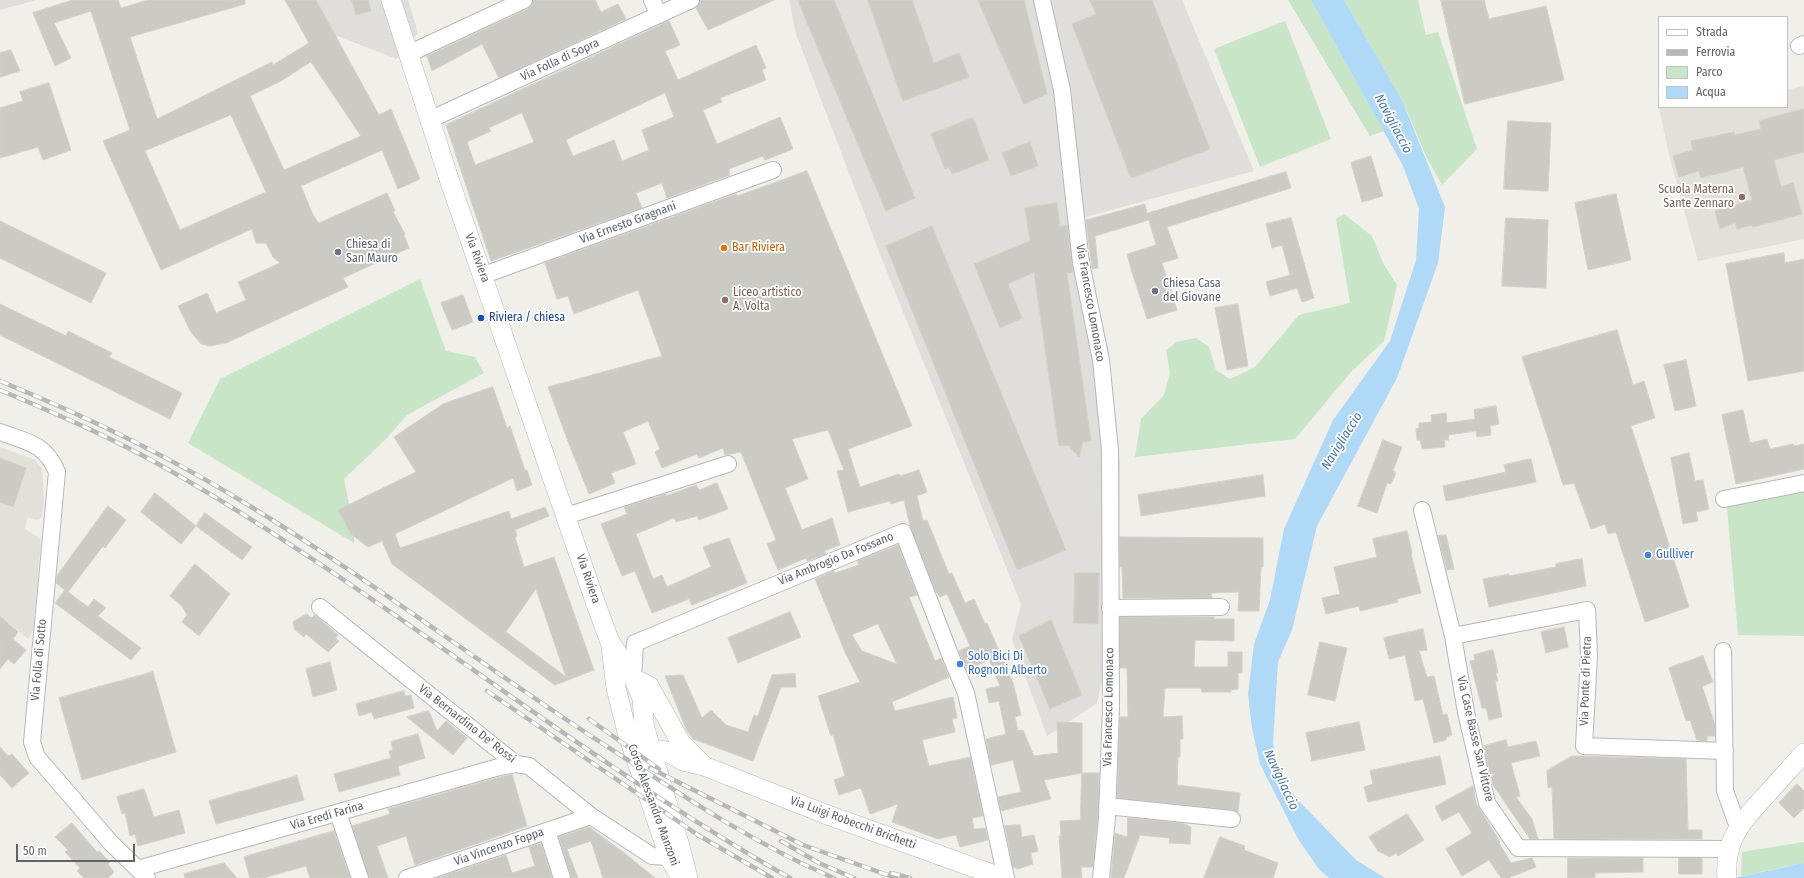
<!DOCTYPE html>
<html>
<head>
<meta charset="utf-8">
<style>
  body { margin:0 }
  #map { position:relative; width:1804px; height:878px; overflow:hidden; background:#f0efe9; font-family:"Fira Sans Condensed",sans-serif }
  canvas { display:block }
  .legend { position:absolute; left:1658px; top:16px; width:130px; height:92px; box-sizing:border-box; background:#fff; border:1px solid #bfc1c2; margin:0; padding:5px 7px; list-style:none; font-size:12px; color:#606367 }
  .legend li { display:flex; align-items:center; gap:8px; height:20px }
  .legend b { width:20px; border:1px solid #bfc1c2 }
  .scale { position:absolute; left:16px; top:844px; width:119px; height:18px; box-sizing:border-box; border:2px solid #606367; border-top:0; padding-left:5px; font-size:12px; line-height:14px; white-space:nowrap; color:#606367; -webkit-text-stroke:3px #fff; paint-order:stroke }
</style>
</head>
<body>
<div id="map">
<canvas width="1804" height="878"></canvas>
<ul class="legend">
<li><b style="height:5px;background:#fff"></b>Strada</li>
<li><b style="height:5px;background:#b6b7b7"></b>Ferrovia</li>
<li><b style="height:11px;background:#c8e5c8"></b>Parco</li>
<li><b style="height:11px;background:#b0d9f8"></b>Acqua</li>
</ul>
<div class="scale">50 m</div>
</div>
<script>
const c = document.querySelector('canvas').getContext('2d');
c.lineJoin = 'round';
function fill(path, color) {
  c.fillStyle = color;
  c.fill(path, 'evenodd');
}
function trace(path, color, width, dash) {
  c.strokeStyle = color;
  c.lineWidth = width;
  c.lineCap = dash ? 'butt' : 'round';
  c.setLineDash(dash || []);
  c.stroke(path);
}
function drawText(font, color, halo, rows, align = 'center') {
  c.font = font + ' "Fira Sans Condensed",sans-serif';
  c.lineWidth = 3.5;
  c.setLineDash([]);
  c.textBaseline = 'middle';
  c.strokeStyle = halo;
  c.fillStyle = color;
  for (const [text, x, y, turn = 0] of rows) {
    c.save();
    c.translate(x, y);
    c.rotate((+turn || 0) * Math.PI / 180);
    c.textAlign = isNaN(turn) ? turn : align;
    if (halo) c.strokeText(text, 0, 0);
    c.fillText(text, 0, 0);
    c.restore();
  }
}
fill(new Path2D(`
  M0,0H36L0,10Z
  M316,0H408L418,33L397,59L335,35Z
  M789,0H1182L1254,171L1078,219L1089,272L1108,346L1120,465L1119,604L1097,703L1047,736L1012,640L1021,604L881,257L796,34Z`), '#dfdeda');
fill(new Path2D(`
  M1804,86V239L1698,261L1669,155L1659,107H1787V90Z
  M0,447L35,460L41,467L43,476L44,501L42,517L37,520L28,517L25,529L37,536L41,541L33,630L28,639L0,615Z`), '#e3e0da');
fill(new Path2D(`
  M1288,0H1311L1384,131L1370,136Z
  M1344,0H1418L1426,35L1438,32L1477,149L1442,185L1427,158L1402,100Z
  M1285,21L1331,139L1260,167L1214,49Z
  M1344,214L1372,236L1383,263L1397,285L1384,341L1351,372L1295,439L1135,457L1141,419L1164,395L1170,373L1166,350L1177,342L1196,338L1209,347L1216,370L1230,379L1255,367L1299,315L1350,303L1336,219Z
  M420,279L446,351L475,357L484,373L407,415L386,439L344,479L354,529V543L188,443L220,379Z
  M1804,487V636L1738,635L1727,507Z
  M1804,842V863L1741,876L1742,852Z`), '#c8e5c8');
fill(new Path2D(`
  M1311,0H1344L1402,100L1445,207L1438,263L1397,378L1317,526L1292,630L1278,662L1273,743L1277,762L1285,782L1297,799L1356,860L1385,878H1329L1318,868L1298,839L1260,764L1252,728L1248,694L1254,644L1270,600L1284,529L1333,420L1390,341L1416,260L1419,209L1403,166Z
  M1804,863V878H1734Z`), '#b0d9f8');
const building = new Path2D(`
  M73,0H118L121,8L148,0H245V4L130,37L157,119L272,62L273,65L309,43L285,0H316L379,115L391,109L420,179L398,189L382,150L301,186L313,215L319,223L387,193L395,211L393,212L405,234L404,235L409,248L343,278L348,287L226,343L209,346L201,344L191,332L178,306L207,293L216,313L246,300L238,282L280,263L273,257L266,243H256L252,229L161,270L103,141L130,130L91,11L54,23L71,58L55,66L33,13ZM311,62L361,136L284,170L250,96L281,81ZM231,115L266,192L180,230L145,151Z
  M352,0H368L371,11L356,15Z
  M533,0H595L601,12L618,4L626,19L499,78L482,44L432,71L427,56L528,9L532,5Z
  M700,0H774L708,30L696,8Z
  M798,0H834L915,198L886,211Z
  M868,0H912L934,63L959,53L969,77L903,101Z
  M978,0H1024L1047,94L1024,104Z
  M1090,0H1152L1210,149L1131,178L1072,24L1096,14Z
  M1441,0H1484L1489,19L1546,6L1564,80L1465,104Z
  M669,21L680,45L665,51L678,80L756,45L766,68L762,70L766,80L720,98L722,102L703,110L717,144L780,117L793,149L765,160L763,156L729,169L730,175L667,198L662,183L636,193L642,208L491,261L446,125ZM665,93L674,117L642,130L649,150L622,161L614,140L573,156L566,140ZM522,113L534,142L475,165L467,142L491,131L489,128Z
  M11,50L20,71L0,77V53Z
  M49,83L71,150L43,160L38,147L0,158V108L23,101L20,92Z
  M1804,109V152L1774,160L1781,187L1793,183L1802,214L1753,227L1752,225L1737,229L1735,223L1720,229L1715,211L1752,200L1743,167L1701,178L1699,171L1679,177L1673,156L1693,150L1691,141L1734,132L1735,135L1761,129L1759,121Z
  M973,118L989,160L952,174L949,167L945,169L931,134Z
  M1508,121L1551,123L1548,191L1504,189Z
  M1030,142L1038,166L1011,176L1002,153Z
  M1371,156L1383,196L1362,202L1351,163Z
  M807,171L912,426L848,449L860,487L899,474L900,476L919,470L927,492L917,496L923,521L927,520L949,574L952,573L965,603L974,599L985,624L987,623L1013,683L1021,715L1015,717L1018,731L1023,730L1034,756L1058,753L1057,722L1082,723V773L1044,780L1051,799L1001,811L998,797L1021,792L1013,760L991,765L986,739L1006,734L999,701L989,703L986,689L1000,686L989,660L967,670L959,651L970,646L947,594L940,597L935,590L910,526L904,500L891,504L890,501L848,512L837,471L844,470L828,430L792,439L808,479L785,488L802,530L832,518L840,545L824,551L826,554L807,561L806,558L778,570L767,544L776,540L741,452L725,455L723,448L699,458L697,454L662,468L655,452L660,449L648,421L623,432L636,464L611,473L615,483L589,494L569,444L548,387L662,356L638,290L574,314L568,296L557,299L545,263L736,194L737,196Z
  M1286,172L1291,188L1167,227L1178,258L1162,263L1177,310L1147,319L1132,272L1127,254L1156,245L1149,220L1095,236L1098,268L1092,269L1086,220L1145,204L1147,213Z
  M1616,194L1631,260L1588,270L1575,203Z
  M1057,203L1060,227L1067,225L1073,272L1067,273L1091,441L1083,442L1079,457L1068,445L1059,446L1034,272L1008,284L1022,318L1000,328L974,264L1030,241L1025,208Z
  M1291,218L1314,298L1302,302L1297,288L1270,296L1266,282L1290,275L1282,245L1272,248L1266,224Z
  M1506,218L1548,220L1546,288L1502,286Z
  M0,221L106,273L91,303L0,258Z
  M932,226L1066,550L1017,570L886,246Z
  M1784,253L1785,263L1804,259V371L1748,381L1726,264Z
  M463,295L473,322L452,330L441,303Z
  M0,304L66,336L68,331L112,353L109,357L182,393L170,419L0,335Z
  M1238,304L1248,366L1227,370L1215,308Z
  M1617,330L1633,385L1644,381L1655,418L1631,426L1689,607L1645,622L1616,532L1608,534L1605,524L1591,529L1574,483L1563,485L1522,357Z
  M1686,360L1696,406L1675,411L1664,365Z
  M493,387L507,428L510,426L525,470H527L532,485L517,491L513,478L395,534L400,548L509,511L511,519L545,507L549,516L515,530L517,536L515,537L524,567L554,557L594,670L555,685L392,564L382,541L368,547L351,534L338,510L416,472L394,437L443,404ZM536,589L566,677L506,632Z
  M1496,406L1499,424L1490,426L1491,435L1477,437L1476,431L1448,435L1449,440H1444L1445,447L1422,449L1420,440H1417L1416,429L1419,428V423L1432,422L1431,415L1446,413L1447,423L1475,419L1474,410Z
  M1743,410L1750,443L1767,439L1770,449L1793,444L1794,446L1804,444V469L1736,484L1722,415Z
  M1383,440L1402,447L1393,471L1396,473L1391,484L1387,483L1377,513L1358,506Z
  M1689,453L1695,481L1703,480L1709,509L1696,512L1698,521L1683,524L1671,458Z
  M0,458L26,468L13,507L0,502Z
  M1531,459L1536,482L1446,501L1443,486L1506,472L1504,465Z
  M1263,475L1265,496L1141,516L1138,495Z
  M717,483L728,509L699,520L697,516L676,522L674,518L636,534L653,579L662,575L667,587L711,567L703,547L729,538L747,583L692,605L689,599L652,613L635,571L622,576L601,524L627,514L624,507L666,494V496L696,485L699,490Z
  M155,493L196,526L181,544L141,512Z
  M108,506L126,520L105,548L103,546L68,592L88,607L94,599L106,608L98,616L141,648L131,660L55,603L65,590L56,583L57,576Z
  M205,513L252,547L242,560L196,526Z
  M1407,531L1412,553L1411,554L1421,593L1397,599L1398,602L1360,611L1359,606L1326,614L1322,598L1340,594L1334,567L1377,557L1373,539Z
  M1446,535L1454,569L1447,570L1438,536Z
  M1120,537L1263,538V567H1261L1259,611H1238L1239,592L1211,593L1212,598H1123L1122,567H1120Z
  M898,545L917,595L909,597L935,661L941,658L949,677L892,702L895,711L953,697L957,718L952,719L955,732L922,740L929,766L970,757L983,816L972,818L974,829L985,828L988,840L960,847L956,835L938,839L892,822L898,804L870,814L861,788L839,795L834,780L845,776L833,735L831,736L818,696L860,682L845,652L815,579L834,571L835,573L859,565L857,561ZM878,624L897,664L862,651L852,635Z
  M1582,559L1586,586L1489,607L1483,579L1509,574V576L1556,567V564Z
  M195,564L230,594L199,636L182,622L187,615L182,606L170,596Z
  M1075,573H1099L1098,624L1074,623Z
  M790,612L801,637L738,663L728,638Z
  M307,614L311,618L315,615L338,635L335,638L339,641L328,652L306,634L304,637L295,630L293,622Z
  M0,616L18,632L13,639L26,650L14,664L8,659L0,669Z
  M1120,617H1214V619H1234V641L1195,640L1194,667H1228V652H1242V673H1238V689L1231,690V692H1202L1201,688H1165L1163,717L1182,716L1183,739H1180V757H1178L1177,785L1240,793L1238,812L1233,810L1117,798L1120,717H1128L1127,668H1120Z
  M1051,620L1082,695L1050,709L1019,636Z
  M1564,627L1568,647L1546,653L1541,632Z
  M1423,629L1427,650L1419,651L1427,677L1434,676L1443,715L1447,714L1452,735L1446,737V740L1434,743L1423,699L1415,701L1405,655L1389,659L1384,638Z
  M1320,642L1347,648L1335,701L1308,695Z
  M1493,650L1498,673L1496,674L1498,681H1495L1502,717L1489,720L1486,708H1482L1470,661L1475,660L1474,655Z
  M1703,656L1713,682L1702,686L1715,725V736H1707V741L1697,740L1690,720L1686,721L1669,668Z
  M330,662L337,690L313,697L306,669Z
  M153,672L176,752L82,780L59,698Z
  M795,674L796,687H781L753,761L693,739L686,729L665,676L683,675L702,718L711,710L726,725L748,732L754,715L758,716L772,675Z
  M404,691L405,696L411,695L414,708L374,719L372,712L359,716L356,704Z
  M429,711L437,731L446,721L467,738L453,755L407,717Z
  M1359,722L1365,750L1312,761L1306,733Z
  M418,734L425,758L398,766L400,775L339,792L334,774L391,758L389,751L393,750L391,742Z
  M1506,740L1508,747L1536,741L1540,756L1511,763L1520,796L1516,797L1532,819L1538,839H1530L1493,785L1491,777L1495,774V773L1490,774L1484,746Z
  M0,747L8,756L12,754L29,773L12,788L0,775Z
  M1440,756L1446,784L1368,802L1364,787L1373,784L1370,771Z
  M1572,756L1686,759L1688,830H1702V839H1554L1552,787L1548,788L1547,771Z
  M1082,773H1099L1098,817L1093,867H1081L1082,878H1062L1059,836H1061L1060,821L1080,820Z
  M512,774L527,826L415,865L406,836L377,846L388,878H369L352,826L390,814L388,809Z
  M297,776L304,800L216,824L209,801Z
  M1797,784L1804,791V808L1794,818L1779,803Z
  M1473,786L1476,803L1500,842L1499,843L1511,863L1532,858L1536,867L1508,878H1501L1489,860L1462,876L1446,849L1472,833L1459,812L1442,821L1435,807Z
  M144,789L154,817L179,810L185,833L138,846L135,834L130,836L125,813L122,814L117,797Z
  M1407,814L1424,840L1398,856L1396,853L1390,857L1378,851L1369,837Z
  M1128,818L1182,823L1191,827L1190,844L1169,843L1170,838L1140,835L1124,878H1111L1115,833L1127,837Z
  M72,823L97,852L99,851L110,862L108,864L114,872L108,878H84L77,871L80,868L65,852L68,850L55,837Z
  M1020,825L1022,837L1034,835L1038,851L1031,853L1033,864L1018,869L1013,867L1005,826Z
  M589,827L623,852L655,878H603L591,841L567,849L578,878H571L559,837Z
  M334,831L350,878H310L306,866L263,878H250L244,857Z
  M1220,837L1245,846L1244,850L1278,863L1273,878H1204Z
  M541,843L552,878H437L506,855L512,873L535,866L529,847Z
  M1568,858H1643V872L1595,873V878H1568Z
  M1679,858H1702V874H1679Z
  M224,863L237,878H185L184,874Z`);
fill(building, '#cccac5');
trace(building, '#d5d0c7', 1);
const minor = new Path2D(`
  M652,0L659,15
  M1042,0L1062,90L1081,263L1101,360L1110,450L1111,708L1107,818L1101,878
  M1799,46L1804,44
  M408,54L524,0
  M429,120L691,0
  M484,275L773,170
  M0,432C27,442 45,443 57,472L32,742L37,757L111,843L147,878
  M1724,499L1804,483
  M1422,510L1453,636L1466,712L1487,803L1518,848L1729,849
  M566,516L728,464
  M320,607L516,764L529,766L591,816L652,856L669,857L678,852
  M1110,608L1221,607
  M1453,636L1587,610L1589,656L1584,746L1725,751
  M1723,651L1725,791L1738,827
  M633,677L635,643L903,532L951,657L966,693L1006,878
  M1107,806L1232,819
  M338,813L360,878
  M547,831L562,878
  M138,869L499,767L516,764
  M407,878L591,816`);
const tertiary = new Path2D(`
  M391,0L450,182L597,607L610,642L633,677L642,698L644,725L681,850L688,878
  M611,647L616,688L627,732L669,857L681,878
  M639,681L649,686L681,743L704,766
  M652,755L655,750L666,751L683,761L704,766L825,814L1003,878
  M1727,878C1724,840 1742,821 1766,795C1779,781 1791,767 1804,753`);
trace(minor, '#b5b8bb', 18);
trace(tertiary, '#b5b8bb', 20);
trace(minor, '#fff', 16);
trace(tertiary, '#fff', 19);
const rail = new Path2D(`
  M0,381C88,417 173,458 253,508C377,584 492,673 614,751C685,797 756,845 834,878
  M0,390C57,414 115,439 169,470C384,593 574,755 790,878
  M487,691L698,835L772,878
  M589,719L659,769
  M650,768L803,845L896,878
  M781,841L819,863L854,878
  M891,873L910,878`);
trace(rail, '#b6b7b7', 4.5);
trace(rail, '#fff', 3, [9]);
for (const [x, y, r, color] of [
  [1742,197,4,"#8d6e63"],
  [724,248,4,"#e8710a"],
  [338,252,4,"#6b7280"],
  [1155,291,4,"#6b7280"],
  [725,300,4,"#8d6e63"],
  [481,318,4,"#1a4fb4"],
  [1648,555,4,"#3f7fe0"],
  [960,664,4,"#3f7fe0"]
]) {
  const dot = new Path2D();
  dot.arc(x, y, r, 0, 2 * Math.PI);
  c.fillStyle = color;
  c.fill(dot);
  trace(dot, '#fff', 1.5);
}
drawText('12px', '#606367', '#fff', [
  ["Via Folla di Sopra",560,60,-25],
  ["Via Ernesto Gragnani",628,223,-20],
  ["Via Riviera",477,258,70],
  ["Via Francesco Lomonaco",1090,303,80],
  ["Via Ambrogio Da Fossano",836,559,-22],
  ["Via Riviera",588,579,71],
  ["Via Folla di Sotto",39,660,-85],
  ["Via Ponte di Pietra",1586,681,-88],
  ["Via Francesco Lomonaco",1109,707,-89],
  ["Via Bernardino De' Rossi",467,724,38],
  ["Via Case Basse San Vittore",1475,739,77],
  ["Corso Alessandro Manzoni",653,805,70],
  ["Via Eredi Farina",327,816,-16],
  ["Via Luigi Robecchi Brichetti",853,823,20],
  ["Via Vincenzo Foppa",499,847,-19]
]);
drawText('12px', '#785e54', '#fff', [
  ["Scuola Materna",1734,190],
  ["Sante Zennaro",1734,204],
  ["Liceo artistico",733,293,"left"],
  ["A. Volta",733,307,"left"]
], 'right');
drawText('12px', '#5b616d', '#fff', [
  ["Chiesa di",346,245],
  ["San Mauro",346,259],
  ["Chiesa Casa",1163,284],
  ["del Giovane",1163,298]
], 'left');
drawText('12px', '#c56008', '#fff', [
  ["Bar Riviera",732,248]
], 'left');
drawText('12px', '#164399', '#fff', [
  ["Riviera / chiesa",489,318]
], 'left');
drawText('12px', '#366cbe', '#fff', [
  ["Gulliver",1656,555],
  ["Solo Bici Di",968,657],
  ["Rognoni Alberto",968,671]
], 'left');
drawText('italic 13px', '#4974a2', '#fff', [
  ["Navigliaccio",1393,124,62],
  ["Navigliaccio",1342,441,-58],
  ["Navigliaccio",1281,780,65]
]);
</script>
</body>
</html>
